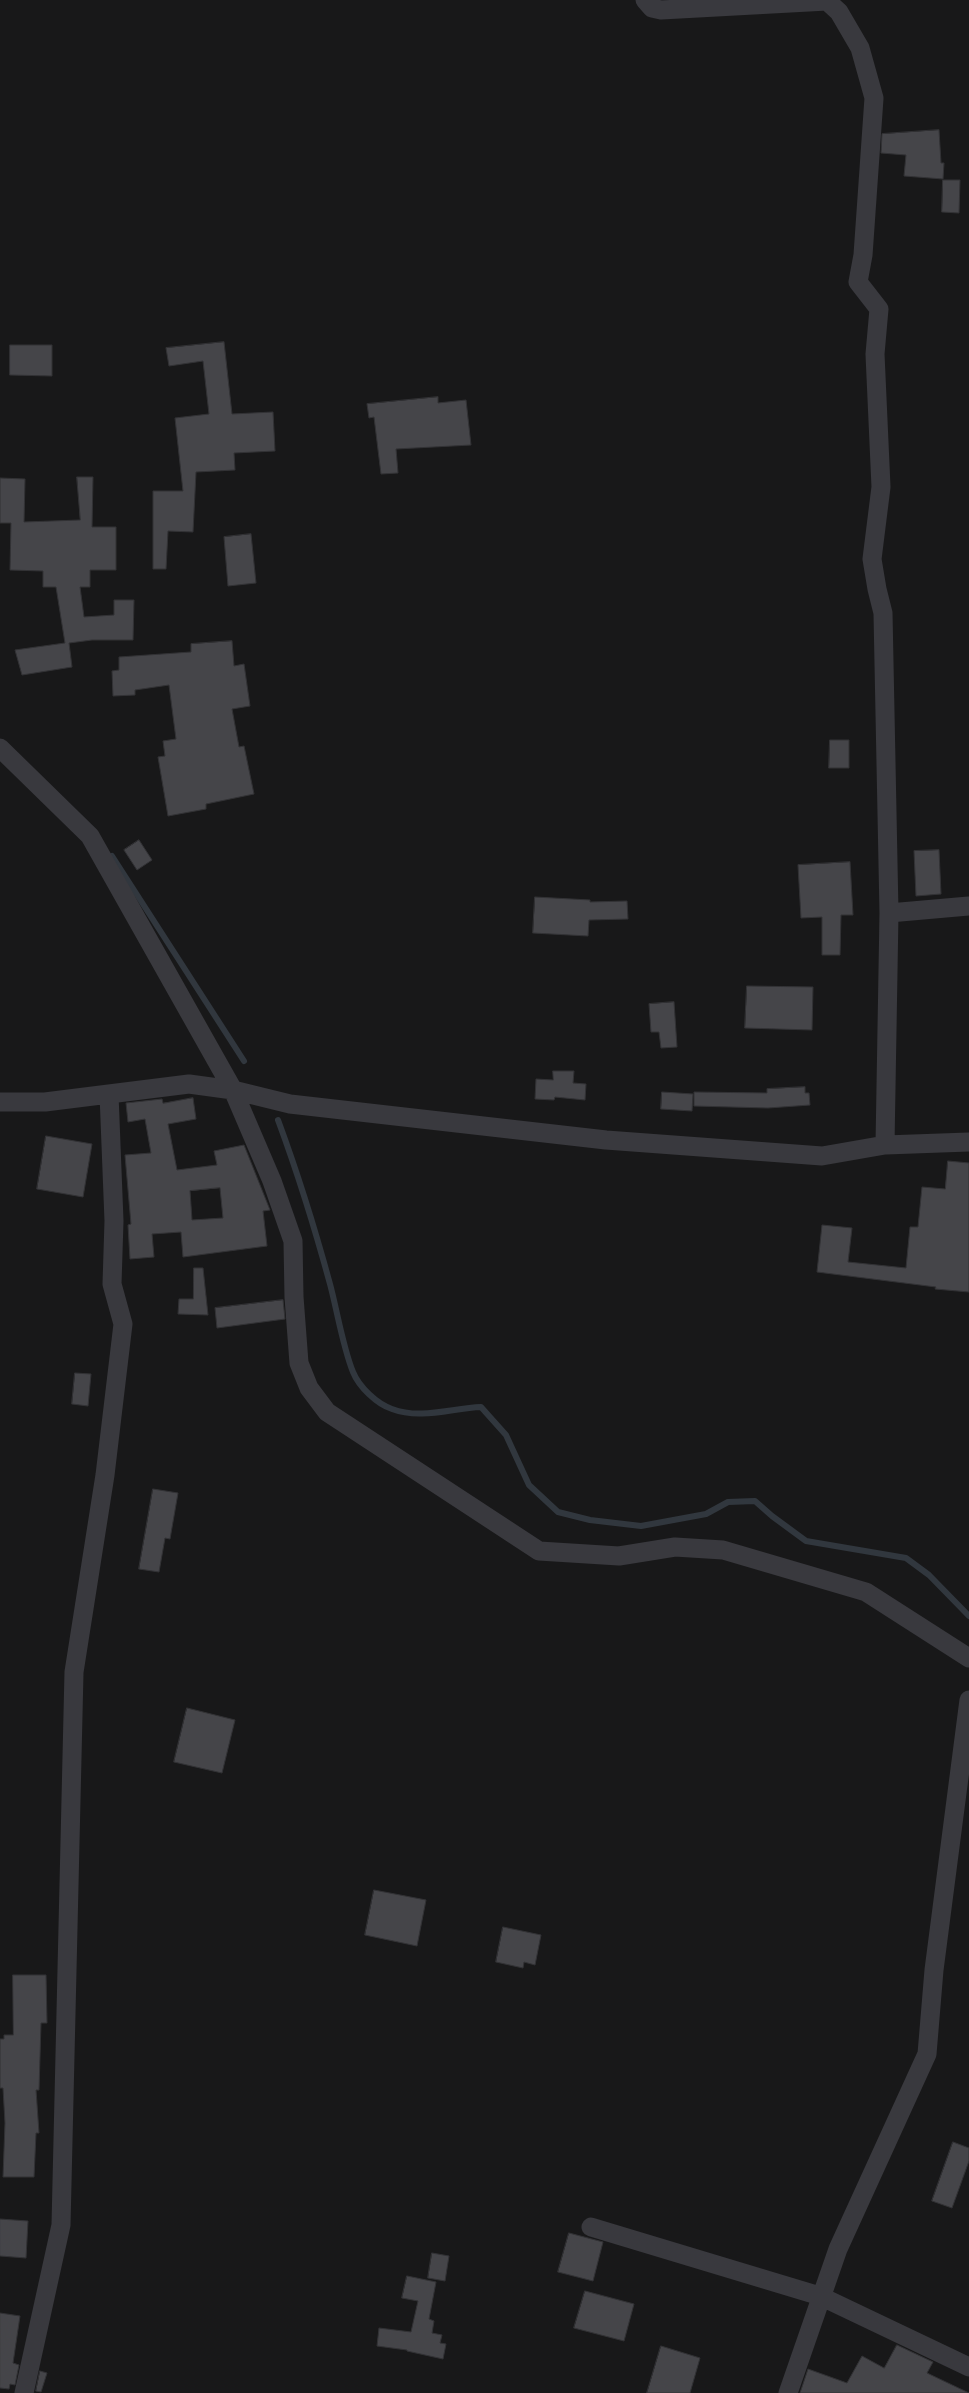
<!DOCTYPE html>
<html>
<head>
<meta charset="utf-8">
<style>
  body { margin:0 }
  canvas { display:block; background:#181819 }
</style>
</head>
<body>
<canvas width="969" height="2393"></canvas>
<script>
const c = document.querySelector('canvas').getContext('2d');
c.lineJoin = 'round';
function trace(path, color, width, dash) {
  c.strokeStyle = color;
  c.lineWidth = width;
  c.lineCap = dash ? 'butt' : 'round';
  c.setLineDash(dash || []);
  c.stroke(path);
}
function fill(path, color) {
  c.fillStyle = color;
  c.fill(path, 'evenodd');
}
trace(new Path2D(`
  M112,856L244,1061
  M278,1120C298,1174 315,1229 330,1284C337,1310 343,1348 353,1372C359,1387 377,1404 392,1409C421,1420 452,1408 481,1407L506,1435L529,1485L558,1512L590,1520L641,1526L706,1514L728,1502L755,1501L772,1516L806,1541L906,1558L929,1575L969,1616`), '#31373e', 6);
const building = new Path2D(`
  M939,130L941,163H944L943,179L904,176L906,155L881,153L882,134Z
  M943,180H960L959,213L942,212Z
  M224,342L232,414L273,412L275,451L234,453L235,470L196,472L193,532L168,531L166,569H153V491H183L175,418L209,414L203,361L169,366L166,348Z
  M10,345H52V376L10,375Z
  M438,397V403L466,400L471,445L396,449L398,473L381,474L374,417L369,418L367,404Z
  M77,477H93L92,527H116V570H90V587H80L84,617L114,615V600H134L133,640H92L69,643L72,667L22,675L15,650L65,643L56,587H43V571L10,570L11,523H0V478L25,479L24,522L80,520Z
  M251,534L256,583L228,586L224,537Z
  M232,641L234,666L244,664L250,706L232,709L239,747L244,746L254,794L206,804V809L168,816L158,757L165,756L163,741L176,739L169,685L135,690V695L113,696L112,671L119,670V657L191,652V644Z
  M830,740H849V768H829Z
  M139,840L152,860L137,870L124,850Z
  M939,850L941,894L916,896L914,851Z
  M850,862L853,915H841L840,955H822V917L801,918L798,865Z
  M535,897L590,900V902L627,901L628,919L589,920L588,936L533,933Z
  M747,986L813,987L812,1030L745,1028Z
  M674,1002L677,1047L661,1048L659,1032H651L649,1004Z
  M553,1071H574L573,1083L586,1084L585,1100L555,1097L554,1100L535,1099L536,1079L553,1080Z
  M805,1087V1093H809L810,1105L768,1108L694,1106V1092L767,1093V1089Z
  M662,1092L693,1094L692,1111L661,1109Z
  M193,1098L196,1119L168,1124L177,1170L217,1165L214,1151L244,1145L270,1210L263,1211L267,1246L183,1257L181,1232L152,1234L154,1257L130,1259L128,1225L131,1224L125,1155L151,1153L145,1119L128,1122L126,1103L162,1099L163,1103ZM220,1188L223,1218L192,1220L190,1191Z
  M46,1136L92,1144L83,1197L37,1189Z
  M948,1161L969,1163V1292L935,1289L936,1287L817,1272L822,1225L852,1228L848,1262L906,1268L910,1227H918L922,1187L945,1189Z
  M194,1268H203L208,1315L178,1314L179,1299H193Z
  M283,1300L285,1319L217,1328L215,1308Z
  M75,1373L91,1374L88,1406L72,1404Z
  M153,1489L178,1493L170,1539L165,1538L159,1572L139,1569Z
  M187,1708L235,1720L222,1773L174,1762Z
  M374,1890L426,1900L417,1946L365,1935Z
  M503,1927L541,1935L535,1965L524,1962L523,1968L496,1962Z
  M13,1975H46L47,2023H41L39,2090H36L39,2133H36L34,2177H3L5,2123L3,2088H0V2039H4V2035H13Z
  M953,2142L969,2148V2161L952,2208L932,2201Z
  M0,2219L28,2221L26,2258L0,2256Z
  M569,2233L603,2242L593,2281L558,2272Z
  M432,2253L449,2256L445,2281L428,2278Z
  M407,2276L436,2282L429,2319L434,2321L432,2333L442,2335L440,2343L446,2344L443,2359L407,2351V2350L377,2346L379,2328L411,2332L418,2301L402,2298Z
  M585,2291L634,2304L624,2341L574,2328Z
  M0,2313L20,2316L13,2363L19,2365L15,2385L10,2384L9,2389L0,2388Z
  M897,2345L933,2362L927,2373L969,2393H800L808,2369L847,2383L862,2356L884,2368Z
  M661,2346L700,2358L690,2393H647Z
  M40,2371L47,2373L41,2392L36,2391Z`);
fill(building, '#454549');
trace(building, '#323235', 1);
trace(new Path2D(`
  M645,0L652,8L661,10L827,1L839,12L860,48L874,98L863,255L858,282L879,309L875,354L881,487L872,559L877,589L883,613L889,913L885,1145
  M0,748L90,836L233,1090L272,1181L293,1241L294,1297L299,1363L309,1388L327,1412L539,1551L619,1556L675,1547L723,1550L866,1592L969,1658
  M889,913L969,906
  M0,1102H45L189,1084L233,1090L290,1104L606,1140L822,1156L885,1145L969,1142
  M591,2227L820,2296L969,2367
  M24,2393L61,2225L74,1672L105,1475L123,1324L112,1284L114,1221L109,1094
  M788,2393L838,2249L927,2054L934,1970L969,1700`), '#39393e', 19);
</script>
</body>
</html>
